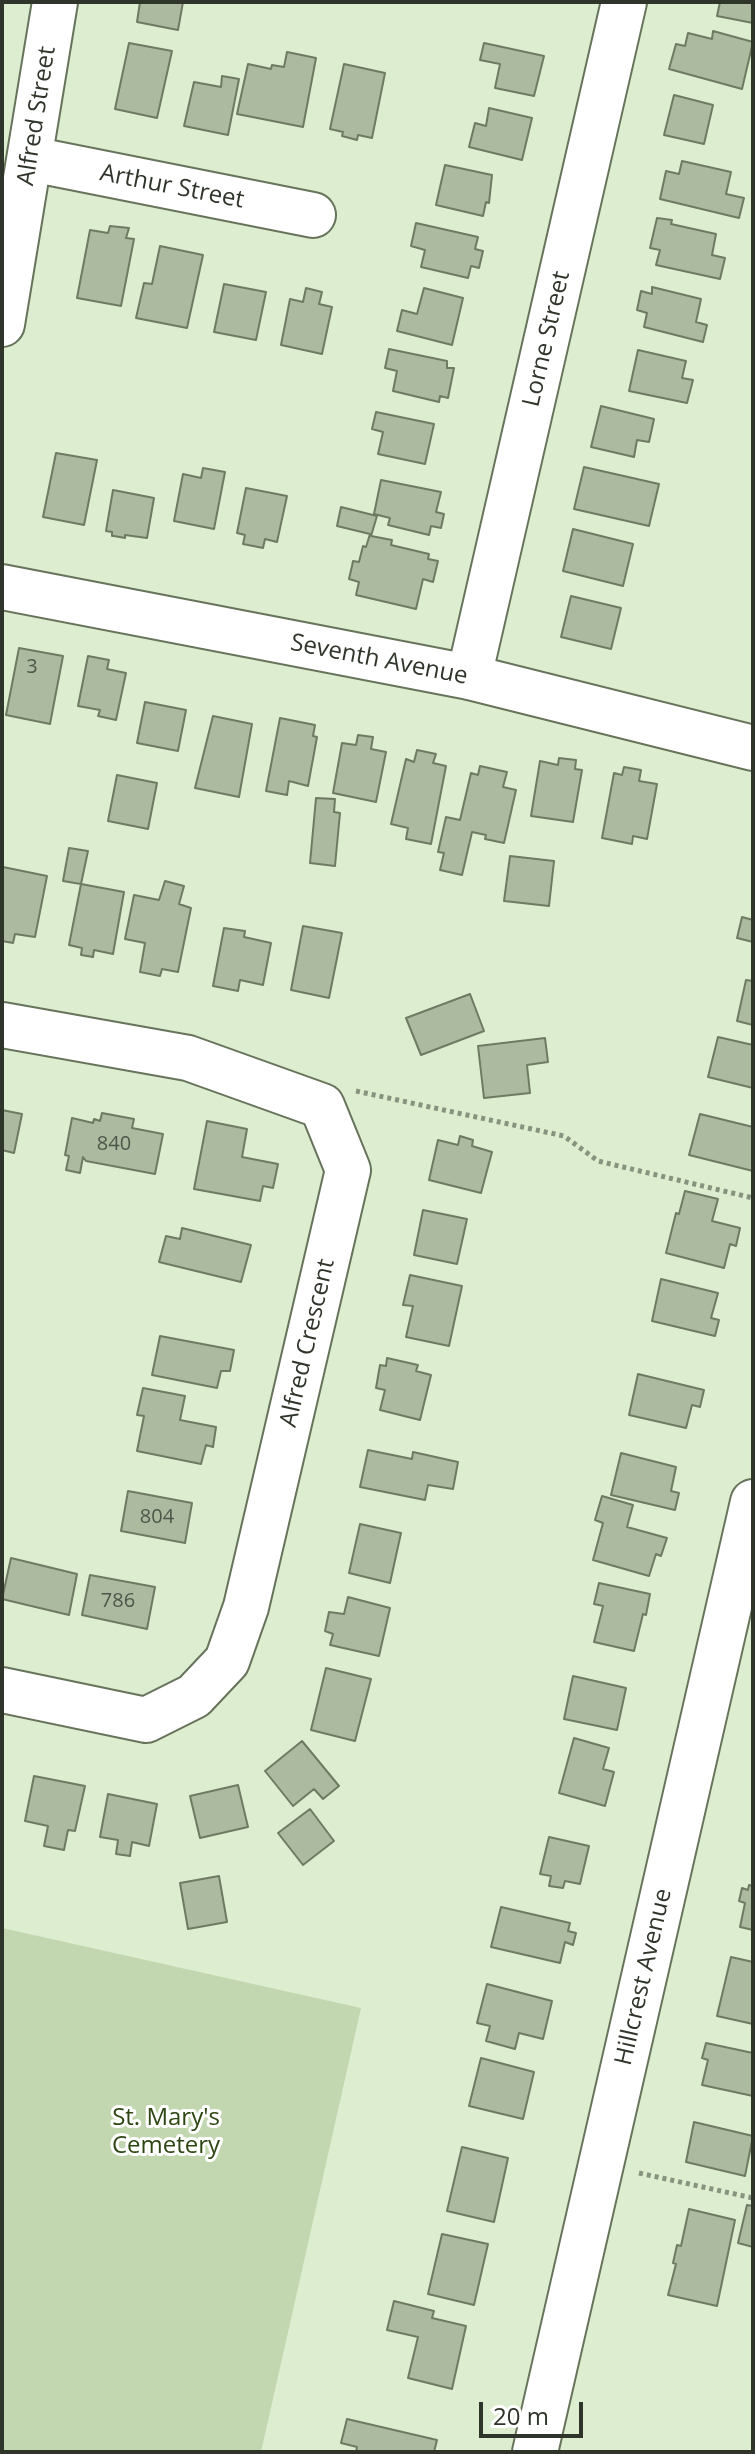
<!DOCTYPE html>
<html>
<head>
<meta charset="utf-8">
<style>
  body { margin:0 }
  #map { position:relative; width:755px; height:2454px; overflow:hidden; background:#ddedd0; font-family:"Open Sans",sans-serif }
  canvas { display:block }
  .frame { position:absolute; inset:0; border:4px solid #2f352a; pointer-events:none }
  .scale { position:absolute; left:479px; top:2402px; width:104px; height:36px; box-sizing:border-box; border:4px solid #2f352a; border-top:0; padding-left:10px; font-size:24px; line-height:28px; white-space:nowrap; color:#2f352a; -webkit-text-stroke:6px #fff; paint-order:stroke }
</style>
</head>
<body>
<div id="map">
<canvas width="755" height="2454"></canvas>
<div class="frame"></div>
<div class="scale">20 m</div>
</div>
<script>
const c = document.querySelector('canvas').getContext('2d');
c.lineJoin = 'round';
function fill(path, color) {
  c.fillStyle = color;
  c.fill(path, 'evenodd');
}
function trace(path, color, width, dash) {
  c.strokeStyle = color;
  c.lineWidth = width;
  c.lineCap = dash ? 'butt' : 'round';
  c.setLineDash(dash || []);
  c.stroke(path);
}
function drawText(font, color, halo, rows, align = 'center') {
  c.font = font + ' "Open Sans",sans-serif';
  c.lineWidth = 6;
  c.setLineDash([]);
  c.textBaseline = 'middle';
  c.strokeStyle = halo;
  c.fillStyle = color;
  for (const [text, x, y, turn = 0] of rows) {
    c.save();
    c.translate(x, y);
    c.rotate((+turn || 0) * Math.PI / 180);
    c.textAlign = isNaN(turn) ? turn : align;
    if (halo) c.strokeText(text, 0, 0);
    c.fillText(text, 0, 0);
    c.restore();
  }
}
fill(new Path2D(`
  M2,1928L361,2008L261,2452H2Z`), '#c2d7af');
const building = new Path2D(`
  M140,2H183L178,30L137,22Z
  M720,2H753V23L717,16Z
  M713,31L753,42L742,89L669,69L676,44L685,46L688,33L712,39Z
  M129,43L172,51L157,118L115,109Z
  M484,43L544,56L534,96L495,88L500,64L480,60Z
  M287,52L316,58L303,127L237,114L248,64L271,69L272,65L284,67Z
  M344,64L385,73L372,138L358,135L357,140L342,136L343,132L330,129Z
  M222,76L239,79L228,135L184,126L194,82L221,87Z
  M674,95L713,105L704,144L664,135Z
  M489,108L532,118L522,160L469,147L475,123L486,126Z
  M682,161L731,172L726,194L744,198L739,218L660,199L666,171L679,174Z
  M445,165L492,175L489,203L486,202L483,216L436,205Z
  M657,218L672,220L671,224L716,234L712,255L725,258L720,279L656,265L660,250L650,248Z
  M416,223L478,237L475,249L483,251L479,268L471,266L468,278L421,267L425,250L411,246Z
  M110,226L129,228L126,238L134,239L121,306L77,298L90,230L108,233Z
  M160,246L203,255L187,328L136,318L144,283L152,284Z
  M224,284L266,292L256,340L214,332Z
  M652,287L701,299L696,322L707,325L703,342L644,327L647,313L637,310L641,291L652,294Z
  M306,288L322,292L319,304L332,307L322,354L281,345L290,299L303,302Z
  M424,288L463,298L452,345L397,331L402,310L417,314Z
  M389,349L447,361V368H454L448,398L440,396L439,402L393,391L397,371L385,368Z
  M638,350L686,361L682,378L693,380L687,403L629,391Z
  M601,406L654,419L649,442L637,440L634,457L591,447Z
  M376,412L434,424L425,464L378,454L383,432L372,429Z
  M56,453L97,460L84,525L43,517Z
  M584,467L659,484L649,526L574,509Z
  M203,468L225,472L214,529L174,521L183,474L201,478Z
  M381,480L441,492L436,512L444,514L441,528L431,526L429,535L388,525L390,518L374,514Z
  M246,488L287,496L277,542L265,539L263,548L243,544L245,535L237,533Z
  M113,490L154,498L147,538L125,535V538L114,536H112V532L106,531Z
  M341,507L377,516L371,536L392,540L391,545L429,554L428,559L438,561L433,582L423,579L416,609L356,595L359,582L349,579L352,566L353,561L359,562L363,546L366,547L370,534L337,526Z
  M573,529L633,544L623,586L563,571Z
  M571,596L621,608L611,649L561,637Z
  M19,648L63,656L50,724L6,715Z
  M88,656L109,660L107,669L126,673L116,720L98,716L100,710L78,706Z
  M145,702L186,710L178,751L137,743Z
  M213,716L252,724L239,797L195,788Z
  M280,718L315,725L313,736L317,737L308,786L289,781L287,795L266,791Z
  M358,735L373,737L371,749L386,752L376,802L333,793L342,743L356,745Z
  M417,750L436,754L433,763L446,766L431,844L406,839L408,828L391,824L406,759L414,762Z
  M559,758L576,760L575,769L582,770L573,822L531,816L540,761L558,765Z
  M480,766L507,772L503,787L516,790L504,843L485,839L486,835L472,832L462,875L440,870L444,853L438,852L446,817L460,820L471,773L478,775Z
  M624,767L641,770L639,781L657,784L647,839L633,836L632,844L602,838L614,773L622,775Z
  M117,775L157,783L148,829L108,821Z
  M316,798L335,799L334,812L340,813L335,866L310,863Z
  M69,848L88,851L81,884L124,892L113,954L94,950L93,957L81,955L82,948L69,945L81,884L63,881Z
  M510,856L554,861L549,906L504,901Z
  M3,867L47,876L35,937L15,934L13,943L2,941Z
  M165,881L184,886L179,904L191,908L178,972L162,969L160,976L140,972L145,943L125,939L134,895L159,900Z
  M742,917L753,920V942L737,938Z
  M303,926L342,933L329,998L291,990Z
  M224,928L245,931L244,937L271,943L263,985L240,980L238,991L213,986Z
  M746,980L753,981V1025L737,1021Z
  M470,994L484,1031L421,1055L406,1018Z
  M718,1037L753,1045V1088L708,1077Z
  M545,1038L548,1062L527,1065L530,1093L484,1098L478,1046Z
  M2,1110L22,1114L14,1153L2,1150Z
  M102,1113L134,1119L132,1128L163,1134L155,1174L86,1161L83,1157L80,1173L66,1170L69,1156L65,1155L72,1118L93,1123L94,1119L100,1121Z
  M700,1114L753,1127V1171L689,1155Z
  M207,1121L247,1129L242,1157L278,1164L273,1188L263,1186L260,1201L194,1189Z
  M460,1136L473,1140L472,1146L492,1152L481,1193L429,1180L438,1140L458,1145Z
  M685,1191L718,1199L712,1221L740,1228L736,1246L730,1244L724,1268L666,1253L676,1213L679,1214Z
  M423,1210L467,1219L457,1264L414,1255Z
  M182,1228L251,1245L241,1282L159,1262L166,1236L180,1239Z
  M410,1275L462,1286L449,1346L406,1337L413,1306L403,1305Z
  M661,1279L718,1293L711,1318L719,1320L715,1336L652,1321Z
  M160,1336L234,1350L230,1371H221L217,1388L152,1375Z
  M387,1358L418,1365L416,1371L431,1375L420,1420L380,1410L385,1390L376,1388L380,1365L386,1366Z
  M638,1374L704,1390L700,1407L692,1405L686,1428L629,1415Z
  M143,1388L185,1396L180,1420L216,1427L213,1447L206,1445L201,1464L137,1451L144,1416L137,1415Z
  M368,1450L412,1459L413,1452L458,1462L453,1489L428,1485L425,1500L360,1487Z
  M621,1453L676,1467L671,1491L679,1493L675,1510L611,1495Z
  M128,1491L192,1503L185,1543L121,1531Z
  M602,1496L633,1505L627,1527L667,1538L661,1556L656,1554L649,1576L593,1560L603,1523L595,1520Z
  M360,1524L401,1533L390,1583L349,1573Z
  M11,1558L77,1574L69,1615L2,1599Z
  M90,1575L155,1587L147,1629L82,1615Z
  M599,1583L650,1594L646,1615L643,1614L634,1651L594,1642L603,1606L594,1604Z
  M348,1597L390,1608L379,1656L330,1645L333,1634L325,1631L329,1612L344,1614Z
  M326,1668L371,1679L355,1741L311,1730Z
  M573,1676L626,1688L617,1730L564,1719Z
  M574,1738L609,1748L603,1769L614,1772L605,1806L559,1793Z
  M302,1741L339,1786L323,1799L314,1789L293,1806L265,1771Z
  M34,1776L85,1786L75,1831L68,1830L64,1850L44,1846L48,1826L25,1821Z
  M238,1785L248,1827L200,1838L190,1796Z
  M108,1794L157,1804L149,1846L132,1842L130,1856L116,1854L118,1840L100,1837Z
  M310,1809L334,1841L303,1865L278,1833Z
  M549,1837L589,1846L580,1884L565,1881L563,1888L549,1886L551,1876L540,1874Z
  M219,1876L227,1922L188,1929L180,1883Z
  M749,1885L753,1886V1930L740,1927L745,1903L739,1901L742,1888L748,1890Z
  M501,1907L570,1923L568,1931L576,1933L573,1945L565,1942L560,1963L491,1947Z
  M731,1957L753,1962V2024L717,2016Z
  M487,1984L552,2001L543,2039L519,2033L515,2049L486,2041L490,2026L477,2023Z
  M706,2043L753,2053V2096L702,2085L708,2060L702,2058Z
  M481,2058L534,2072L523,2119L469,2106Z
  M694,2122L753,2136L745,2176L686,2162Z
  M462,2147L508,2158L494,2222L447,2211Z
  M747,2205L753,2206V2247L738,2243Z
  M689,2209L735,2220L717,2306L668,2295L676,2264L673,2263L677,2245L681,2246Z
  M442,2234L488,2244L474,2305L428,2294Z
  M394,2301L434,2311L432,2318L466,2326L452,2389L408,2378L418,2337L387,2330Z
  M347,2419L437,2440L434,2452H356L357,2447L341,2443Z`);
fill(building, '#acbba0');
trace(building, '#6e7b62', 2);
const minor = new Path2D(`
  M31,159L313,215
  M2,324L55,2
  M2,587L469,677L753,748
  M469,677L624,2
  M2,1025L188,1058L322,1106L348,1170L246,1607L227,1661L194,1696L146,1720L2,1690
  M535,2452L753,1502`);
trace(minor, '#67745b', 48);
trace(new Path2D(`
  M356,1091L564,1136L598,1161L753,1198
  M639,2173L753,2198`), '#87937e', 5, [4, 4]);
trace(minor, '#fff', 44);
drawText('20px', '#4e5648', null, [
  ["3",32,667],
  ["840",114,1144],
  ["804",157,1517],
  ["786",118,1601]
]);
drawText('24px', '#2f352a', '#fff', [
  ["Alfred Street",37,116,-81],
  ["Arthur Street",172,187,11],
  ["Lorne Street",547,339,-77],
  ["Seventh Avenue",379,660,11],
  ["Alfred Crescent",308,1343,-77],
  ["Hillcrest Avenue",644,1977,-77]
]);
drawText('24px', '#2e4712', '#fff', [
  ["St. Mary's",166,2118],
  ["Cemetery",166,2146]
]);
</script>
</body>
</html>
